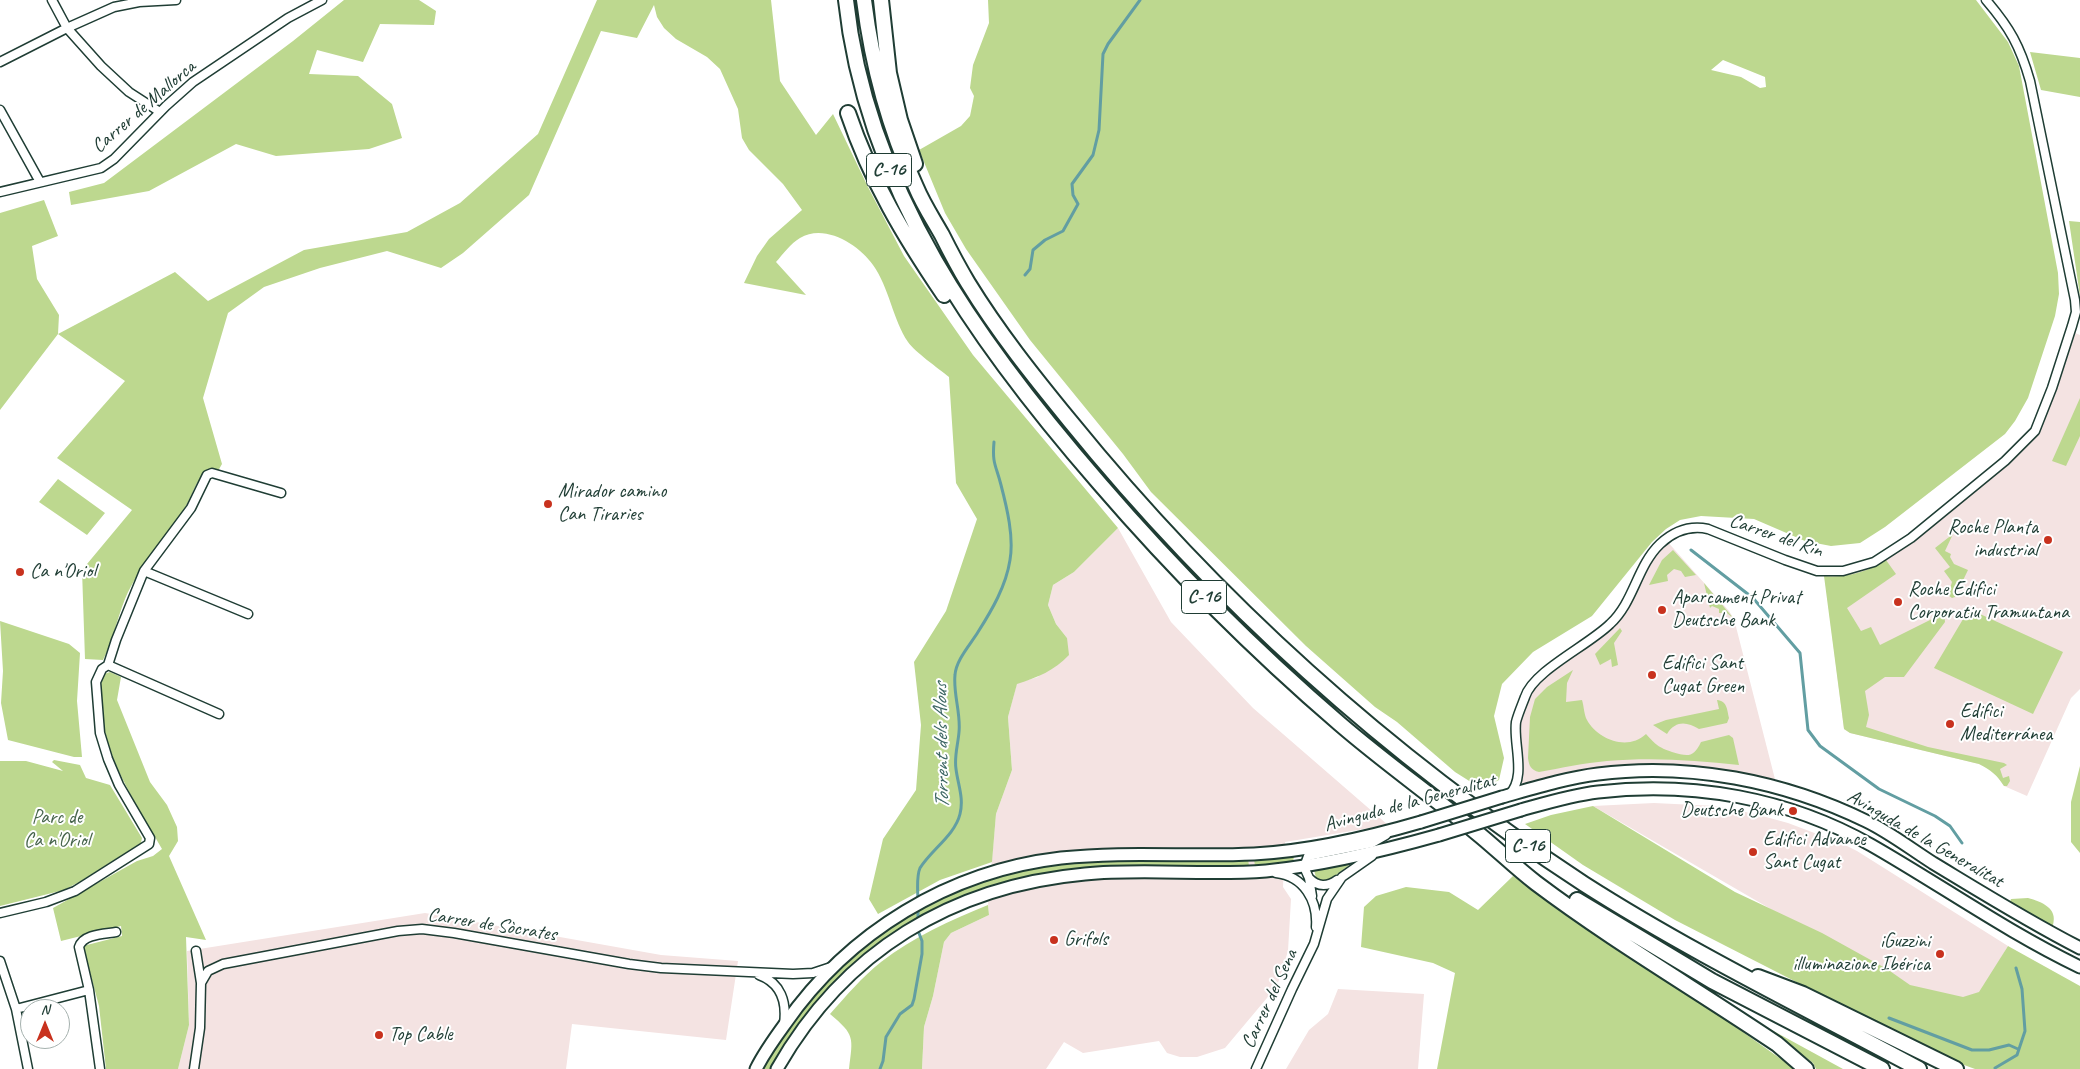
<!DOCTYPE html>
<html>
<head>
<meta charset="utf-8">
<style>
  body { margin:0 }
  #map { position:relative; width:2080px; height:1069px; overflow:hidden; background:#fff; font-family:Caveat,sans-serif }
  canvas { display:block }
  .north { position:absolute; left:20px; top:999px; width:50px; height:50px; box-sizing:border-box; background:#fff; border:1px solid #a5b1ae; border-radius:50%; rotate:0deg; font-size:14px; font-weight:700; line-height:20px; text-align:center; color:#1f3d34 }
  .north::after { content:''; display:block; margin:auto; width:18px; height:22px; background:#c8321e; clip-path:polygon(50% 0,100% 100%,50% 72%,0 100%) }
</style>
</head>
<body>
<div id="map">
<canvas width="2080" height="1069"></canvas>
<div class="north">N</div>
</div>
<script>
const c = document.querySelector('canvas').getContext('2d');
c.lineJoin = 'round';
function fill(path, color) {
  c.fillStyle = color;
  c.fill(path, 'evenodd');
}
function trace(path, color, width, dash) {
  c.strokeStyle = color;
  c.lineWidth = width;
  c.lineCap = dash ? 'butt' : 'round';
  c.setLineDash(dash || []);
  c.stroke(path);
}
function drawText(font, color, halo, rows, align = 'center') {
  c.font = font + ' Caveat,sans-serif';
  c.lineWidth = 4;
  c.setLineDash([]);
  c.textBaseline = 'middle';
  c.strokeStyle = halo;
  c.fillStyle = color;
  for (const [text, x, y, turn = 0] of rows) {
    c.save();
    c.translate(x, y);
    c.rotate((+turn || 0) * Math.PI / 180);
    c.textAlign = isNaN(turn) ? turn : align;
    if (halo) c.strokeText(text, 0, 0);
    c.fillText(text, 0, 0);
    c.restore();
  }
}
fill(new Path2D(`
  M2070,331L2080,335V689L2071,698L2027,796L2004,786L1997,776L1989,769L1979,764L1850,733L1844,729L1824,571L1874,562L1911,538L2035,431Z
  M1118,528L1171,622L1253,708L1388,825L1285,842L1283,887L1291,899L1288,951L1277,986L1225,1048L1197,1057H1180L1167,1053L1159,1041L1083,1053L1064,1042L1046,1069H922L924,1027L933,996L944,942L951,933L989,915L988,905L996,814L1012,770L1008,717L1017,683L1038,677L1067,638L1056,624L1048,605L1053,585L1074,572Z
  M1666,540L1729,611L1734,619L1777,787L1660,770L1530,786L1521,783L1518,778L1516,721L1526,692L1542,673L1610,625L1648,559Z
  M1654,803L1716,806L1755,814L1788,823L1841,843L1857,851L2008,946L1964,1021L1593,806Z
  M425,913L661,955L738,961L726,1040L572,1024L566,1069H178L189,1025L187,951Z
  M1338,989L1424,994L1418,1069H1286L1309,1030L1328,1014Z`), '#f4e3e2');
fill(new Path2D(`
  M344,0H419L436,11L434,25L380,24L363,62L317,50L309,74L358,76L392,104L402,138L369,149L276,156L236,144L149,191L71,205L69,192L104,183L293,41Z
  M597,0H771L780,81L816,135L833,114L868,187L904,256L973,355L1118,528L1074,572L1053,585L1048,605L1056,624L1067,638L1069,655C1054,671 1038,677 1017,684L1008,717L1012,770L996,814L992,862L940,880L878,914L869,899L883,839L916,790L921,725L914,662L946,611L977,519L956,483L949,377C938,368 915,352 908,342C893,320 889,287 873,265C859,245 825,223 800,238C791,243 783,254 776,262L806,295L744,283L757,256L769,239L802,210L783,184L749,150L742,138L738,109L720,69L707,57L676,39L664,28L657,17L654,5L637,38L601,31L529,195L463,253L441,268L387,251L320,268L264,287L228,313L203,398L222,464L218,471C215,469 211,468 208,470C197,477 192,496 186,506C167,538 140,564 125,599C117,619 113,640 103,660L85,659L82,570L132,510L57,458L125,381L58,334L0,410V213L44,200L58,236L32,246L37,279L59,315L58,334L175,272L208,301L304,250L407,232L460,203L538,134Z
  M988,0H1976L2008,42L2019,66L2058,273L2059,294L2055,316L2028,398L2015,421L2005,434L1885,527L1860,543L1831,546L1805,541L1754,519L1701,516L1680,520L1666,529L1652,542L1592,616L1533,652L1502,684L1494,716L1504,758L1499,780L1482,789L1455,772L1397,722L1375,707L1306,646L1151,492L1123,454L1030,340L966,249L945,213L919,150L961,126L970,116L974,96L970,88L973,65L989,23ZM1723,60L1765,77L1766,87L1760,88L1741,77L1711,70Z
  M2030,52L2080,58V97L2041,90Z
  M2069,221L2080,222V296Z
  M2080,398V436L2066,466L2052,461Z
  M58,479L105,513L87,535L39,502Z
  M1953,534L1945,551L1951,554L1950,557L1954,564L1968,570L1955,597L1952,598L1948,595L1952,582L1944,571L1950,567L1935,548Z
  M1673,550L1696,575L1685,577L1681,571L1674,569L1667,575L1668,581L1649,585L1662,560Z
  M1886,560L1896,574L1847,608L1861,631L1871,627L1880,645L1944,613L1945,622L1904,677H1885L1865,691L1869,715L1866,727L1928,747L2004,763L2007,765L2000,769L2003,778L2009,776L2010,781L2007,786H2004C1997,775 1991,770 1979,764L1850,733L1844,729L1824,576C1846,578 1868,572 1886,560Z
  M1704,583L1734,619L1727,613H1719V609L1712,606L1710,608Z
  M1969,609L2063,652L2033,714L1934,668Z
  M0,621L69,644L80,653L77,701L82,757H74L8,740L1,703L3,671Z
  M1620,628L1622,631L1614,643L1618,665L1612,667L1611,659L1600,665L1595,654Z
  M1573,670L1567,683L1566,702L1582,700C1584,706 1584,715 1587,720C1598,740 1628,751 1646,734C1656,745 1658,747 1672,752C1687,756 1693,759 1701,742L1729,735L1733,738L1739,765C1695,760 1651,757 1607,761C1584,763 1561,768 1539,772C1531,770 1529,766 1528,758L1530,717L1535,699L1547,687Z
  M110,672L121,677L117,700L150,782L167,805L177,827L178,841L169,856L206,940L186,937L189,1025L178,1069H106L99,1006L83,946L122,936L121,926L61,941L53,908L137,861L153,856L162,849C136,802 102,756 101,701C101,691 100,683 104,674Z
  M1717,700C1727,701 1727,709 1729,718L1727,723L1699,729C1687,722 1676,720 1667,734L1653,725L1666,720L1719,709Z
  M54,760L80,765L86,778L110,785L142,838L141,843L81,881L64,890L0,906V761H26L63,771L52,762Z
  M2080,766V853L2071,842V802Z
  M1593,806L1735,892L1822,933L1887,969L1910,985L1963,997L1979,992L2008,946L2080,986V1069H1975L1945,1058L1675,920L1583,865L1525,824L1551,815Z
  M1294,855L1293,863L1255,866L1254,859Z
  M1248,859L1249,866C1210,867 1171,868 1132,868C1103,869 1073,869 1045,874C963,887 874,933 820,997C801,1019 786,1044 771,1069H763C807,990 867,932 950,895C977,883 1005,873 1033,868C1104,856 1177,859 1248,859Z
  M1352,863L1328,881L1319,880L1316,878L1314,870Z
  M1513,876L1685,991L1795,1069H1437L1455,973L1433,963L1361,947L1364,907L1376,896L1406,887L1449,892L1478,910Z
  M2028,898C2042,902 2058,908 2053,925H2046L2011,905L2010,902L2011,899Z
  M988,905L989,915L951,933L944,942L933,996L924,1027L922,1069H849C853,1037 855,1035 830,1014C846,996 862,977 881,962C913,937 951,920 988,905Z
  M1768,1028L1843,1069H1816L1813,1063Z`), '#bdd88f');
trace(new Path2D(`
  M1025,275L1030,269L1033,250L1045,240L1063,231L1078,204L1073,195L1072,184L1093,155L1099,130L1103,54L1108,44L1140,0
  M1691,550L1753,598L1800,653L1808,730L1820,746L1879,789L1935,816L1950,826L1962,843
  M918,902C918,893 916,877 920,868C931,850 955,835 960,814C964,798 958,785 956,769C954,756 958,745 959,732C961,713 953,694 955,675C956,660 970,645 978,632C992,610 1006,586 1010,560C1014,537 1007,508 1001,485C996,465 992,464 994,442
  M918,922V908
  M1889,1018L1972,1050H1989L2009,1045L2018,1049
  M1995,1068L2017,1055L2025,1031L2022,989L2016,968
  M880,1069L883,1061L886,1037L900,1014L912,1005L914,999L922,954V941L917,928`), '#629ea2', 3);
const street = new Path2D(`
  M52,0L67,28L101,66L129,92L160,112
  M0,62L67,28L114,7L139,2L176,0
  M0,110L40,182
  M0,192L101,168L114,159L166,106L193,82L288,18L322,0
  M144,571L248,614
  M108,665L219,714
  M1509,795C1527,777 1513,744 1516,722C1518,714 1522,705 1525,697C1533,671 1589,645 1610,624C1634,602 1637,566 1660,544C1674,531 1689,525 1708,529L1785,560L1817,571H1843L1874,562L1911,538L2005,461L2035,431L2052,388L2072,326L2076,312L2075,300L2030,81C2020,46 2010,28 1986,0
  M1276,873C1304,876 1318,901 1316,927
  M1309,878C1318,887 1327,887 1337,880
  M1312,896L1309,878L1304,867L1308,856L1372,843L1386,835
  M0,913L46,902L75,891L149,844L150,838L119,785L108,759L100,733L96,682L102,669L108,665L116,640L144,571L191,508L207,475L212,473L281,493
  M196,951L201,983
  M0,961L16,1009L28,1069
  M759,975C781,983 787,1002 784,1024
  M16,1009L89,990
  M100,1069L89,990L79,947C83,934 104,934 116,932
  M194,1069L200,1028L201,983L208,971L223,964L398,931L422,929L454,933L629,964L661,968L793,974L813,973L831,967
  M1256,1069L1292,989L1314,944L1327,899L1342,877L1372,856`);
const secondary = new Path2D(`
  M1502,797C1534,788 1566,778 1598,774C1688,762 1784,781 1866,821C1889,832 1911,849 1933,863C1981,892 2029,922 2080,948
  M1521,810C1546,803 1572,795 1598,792C1692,781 1788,798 1871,845C1941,885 2007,932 2080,967
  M756,1069C764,1053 774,1039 785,1024C849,932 949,871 1061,858C1125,851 1190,857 1254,854C1311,851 1366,838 1421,822
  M777,1069C844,951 952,886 1085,874C1145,868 1206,876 1266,871C1325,865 1382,851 1439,835`);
const highway = new Path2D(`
  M846,0C866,189 979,345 1100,484C1174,570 1254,650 1340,724C1384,762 1431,795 1476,832C1496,848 1515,867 1536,883C1613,941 1697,990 1777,1044L1806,1069
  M864,0C872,64 889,128 916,187C923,204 933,219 942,235C950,251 959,268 968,283C998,332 1034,377 1070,421C1216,601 1390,757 1584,884C1692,953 1806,1008 1919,1069
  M881,0L889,73L900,120L915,164
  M848,113C871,181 904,236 944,295
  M1577,900L1712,981L1882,1069
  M1758,977L1803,994L1956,1069`);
trace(street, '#1f3d34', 11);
trace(secondary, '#1f3d34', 15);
trace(highway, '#1f3d34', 18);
trace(street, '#fff', 8);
trace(secondary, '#fff', 11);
trace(highway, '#fff', 14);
const secondaryBridge = new Path2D(`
  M1421,822L1502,797
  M1439,835L1521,810`);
trace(secondaryBridge, '#1f3d34', 15, []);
trace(secondaryBridge, '#fff', 11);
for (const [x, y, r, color] of [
  [548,504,5,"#c8321e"],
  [2048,540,5,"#c8321e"],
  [20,572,5,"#c8321e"],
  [1898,602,5,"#c8321e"],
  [1662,610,5,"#c8321e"],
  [1652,675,5,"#c8321e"],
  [1950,724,5,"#c8321e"],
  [1793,811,5,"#c8321e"],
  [1753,852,5,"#c8321e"],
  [1054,940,5,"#c8321e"],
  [1940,954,5,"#c8321e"],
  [379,1035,5,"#c8321e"]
]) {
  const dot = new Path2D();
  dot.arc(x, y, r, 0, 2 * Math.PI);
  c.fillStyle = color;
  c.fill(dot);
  trace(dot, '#fff', 2);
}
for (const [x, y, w] of [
  [889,170,45],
  [1204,597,45],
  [1528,846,45]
]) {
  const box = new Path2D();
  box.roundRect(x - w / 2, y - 16.5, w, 33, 4);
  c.fillStyle = '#fff';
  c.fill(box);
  trace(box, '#1f3d34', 1);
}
drawText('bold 19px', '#1f3d34', null, [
  ["C-16",889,170],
  ["C-16",1204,597],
  ["C-16",1528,846]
]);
drawText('20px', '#1f3d34', '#fff', [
  ["Carrer de Mallorca",144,107,-41],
  ["Carrer del Rin",1776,536,19],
  ["Avinguda de la Generalitat",1410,803,-15],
  ["Avinguda de la Generalitat",1925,839,30],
  ["Carrer de Sòcrates",492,925,9],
  ["Carrer del Sena",1270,999,-65]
]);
drawText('20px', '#1f3d34', '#fff', [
  ["Mirador camino",558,492],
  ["Can Tiraries",558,515],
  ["Roche Planta",2038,528,"right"],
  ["industrial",2038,551,"right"],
  ["Ca n'Oriol",30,572],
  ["Roche Edifici",1908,590],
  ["Corporatiu Tramuntana",1908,613],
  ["Aparcament Privat",1672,598],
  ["Deutsche Bank",1672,621],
  ["Edifici Sant",1662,664],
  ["Cugat Green",1662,687],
  ["Edifici",1960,712],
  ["Mediterránea",1960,735],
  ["Deutsche Bank",1783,811,"right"],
  ["Edifici Advance",1763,840],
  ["Sant Cugat",1763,863],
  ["Grifols",1064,940],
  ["iGuzzini",1930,942,"right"],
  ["illuminazione Ibérica",1930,965,"right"],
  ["Top Cable",389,1035]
], 'left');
drawText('20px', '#46644b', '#fff', [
  ["Parc de",57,818],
  ["Ca n'Oriol",57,841]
]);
drawText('italic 21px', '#3b6562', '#fff', [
  ["Torrent dels Alous",942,746,-91]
]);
</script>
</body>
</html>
